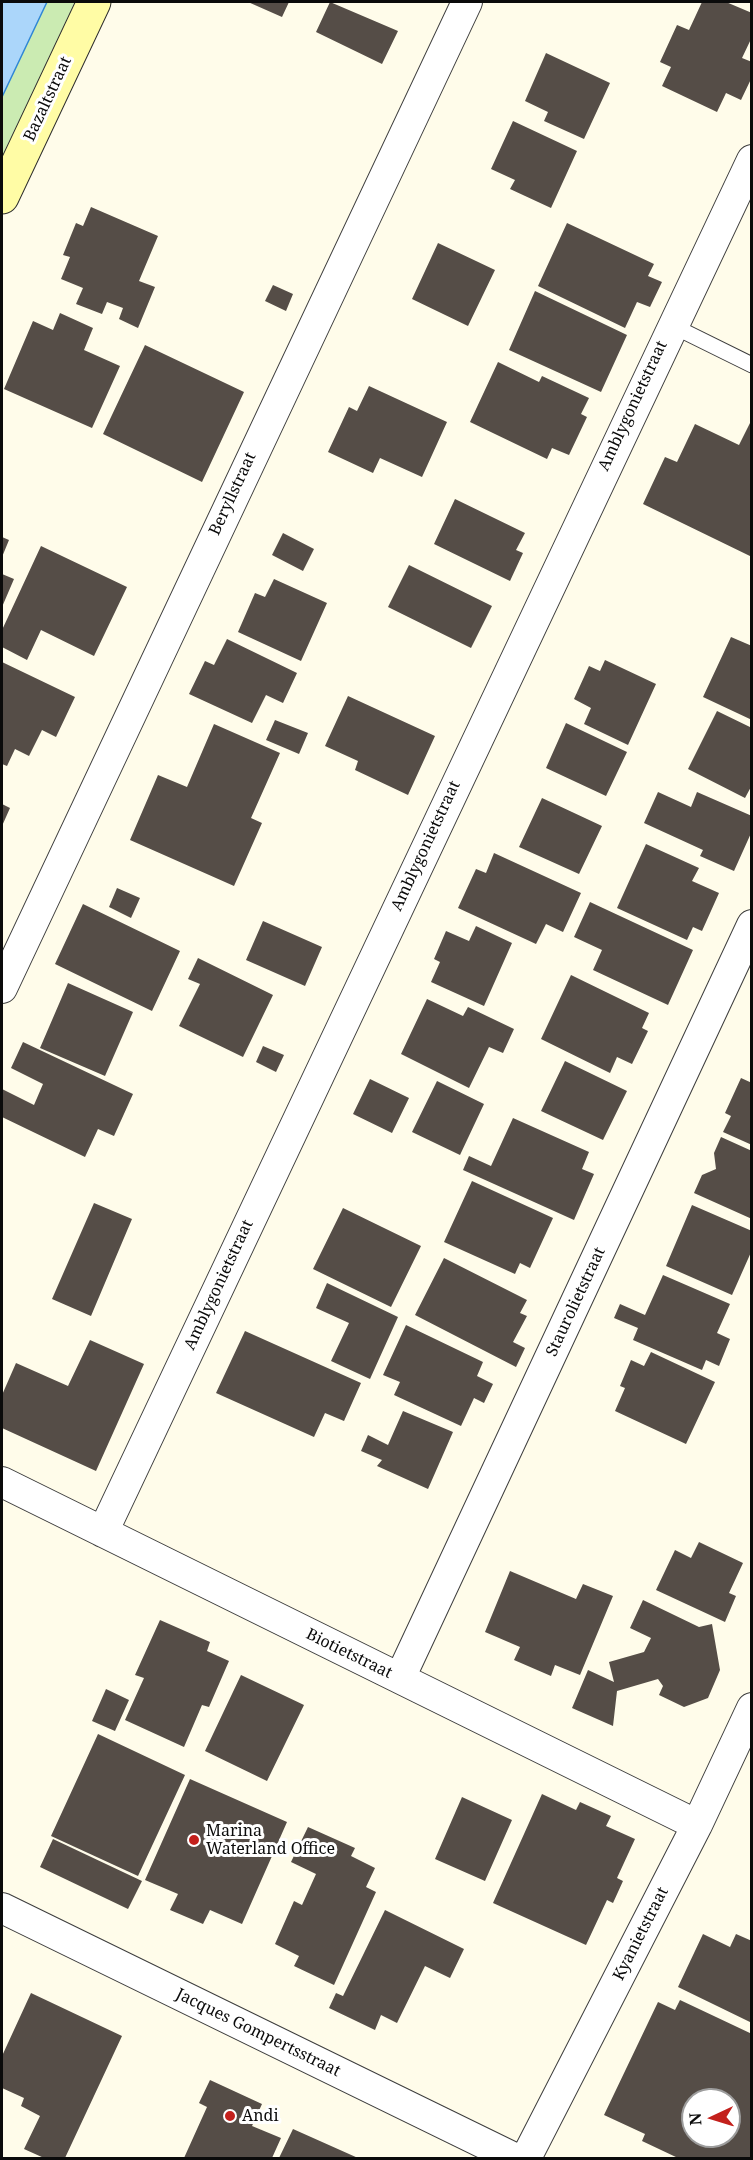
<!DOCTYPE html>
<html>
<head>
<meta charset="utf-8">
<style>
  body { margin:0 }
  #map { position:relative; width:753px; height:2160px; overflow:hidden; background:#fffcea; font-family:"Noto Serif",serif }
  canvas { display:block }
  .frame { position:absolute; inset:0; border:3px solid #0b0b0b; pointer-events:none }
  .north { position:absolute; left:681px; top:2088px; width:60px; height:60px; box-sizing:border-box; background:#fff; border:2px solid #9d9d9d; border-radius:50%; rotate:266deg; font-size:16px; font-weight:700; line-height:24px; text-align:center; color:#0b0b0b }
  .north::after { content:''; display:block; margin:auto; width:21px; height:27px; background:#c3201c; clip-path:polygon(50% 0,100% 100%,50% 72%,0 100%) }
</style>
</head>
<body>
<div id="map">
<canvas width="753" height="2160"></canvas>
<div class="frame"></div>
<div class="north">N</div>
</div>
<script>
const c = document.querySelector('canvas').getContext('2d');
c.lineJoin = 'round';
function fill(path, color) {
  c.fillStyle = color;
  c.fill(path, 'evenodd');
}
function trace(path, color, width, dash) {
  c.strokeStyle = color;
  c.lineWidth = width;
  c.lineCap = dash ? 'butt' : 'round';
  c.setLineDash(dash || []);
  c.stroke(path);
}
function drawText(font, color, halo, rows, align = 'center') {
  c.font = font + ' "Noto Serif",serif';
  c.lineWidth = 6;
  c.setLineDash([]);
  c.textBaseline = 'middle';
  c.strokeStyle = halo;
  c.fillStyle = color;
  for (const [text, x, y, turn = 0] of rows) {
    c.save();
    c.translate(x, y);
    c.rotate((+turn || 0) * Math.PI / 180);
    c.textAlign = isNaN(turn) ? turn : align;
    if (halo) c.strokeText(text, 0, 0);
    c.fillText(text, 0, 0);
    c.restore();
  }
}
fill(new Path2D(`
  M47,2H75L2,157V97Z`), '#cbebb2');
const water = new Path2D(`
  M2,2H47L2,97Z`);
fill(water, '#abd6fa');
trace(water, '#2e86d5', 1.5);
fill(new Path2D(`
  M248,2H289L282,17Z
  M330,2L398,31L382,64L316,32Z
  M702,2H726L752,13V37L742,58L752,62V77L741,100L726,93L717,112L662,86L671,67L660,62L677,25L689,30Z
  M546,53L610,83L584,139L544,121L548,112L525,101Z
  M513,121L577,151L551,208L510,189L515,180L491,169Z
  M91,207L158,236L139,281L155,287L138,328L119,319L123,308L107,302L102,314L76,304L83,288L61,279L70,257L63,255L76,223L83,226Z
  M567,223L654,264L648,276L662,282L650,307L637,302L625,328L538,286Z
  M438,243L495,270L468,326L412,299Z
  M273,285L293,294L286,311L265,301Z
  M535,291L627,335L601,392L509,350Z
  M60,313L93,328L84,350L120,366L92,428L4,389L33,321L53,330Z
  M145,345L244,392L202,482L103,434Z
  M498,362L539,382L542,376L589,398L581,414L587,417L569,455L552,448L547,459L470,422Z
  M369,386L447,422L422,477L380,458L373,473L328,452L349,407L357,411Z
  M752,419V557L643,504L665,457L677,462L695,424L739,445Z
  M455,499L525,533L516,550L523,553L510,581L434,544Z
  M283,533L314,549L303,571L272,555Z
  M2,537L9,540L2,557Z
  M41,546L127,587L94,656L41,630L27,660L2,647V630Z
  M409,565L492,606L471,648L388,607Z
  M2,574L14,579L2,607Z
  M274,579L327,603L301,661L238,632L255,593L265,597Z
  M731,637L752,646V720L703,697Z
  M227,639L297,673L283,703L266,695L252,723L189,694L205,661L214,665Z
  M605,660L656,684L628,745L584,724L591,708L574,699L589,666L600,671Z
  M2,662L75,697L56,737L42,730L29,756L15,749L7,766L2,764Z
  M348,696L435,736L408,795L355,770L358,761L325,746Z
  M717,711L752,728V785L745,798L688,769Z
  M275,720L308,733L299,754L266,740Z
  M566,723L627,752L606,796L546,768Z
  M214,724L280,753L251,818L262,823L234,886L130,840L158,775L187,787Z
  M658,792L691,807L697,792L752,816V831L734,871L700,856L703,850L644,823Z
  M542,798L602,826L579,874L519,847Z
  M2,804L10,808L2,826Z
  M646,844L699,868L692,881L719,893L702,931L693,927L687,940L617,908Z
  M494,853L581,893L563,932L546,924L536,944L458,908L476,869L486,873Z
  M117,888L140,898L131,918L109,907Z
  M590,902L693,950L668,1005L593,970L602,950L574,937Z
  M83,904L180,951L152,1011L55,964Z
  M263,921L322,947L305,986L246,960Z
  M476,926L512,943L484,1006L431,982L440,962L434,959L446,931L469,941Z
  M198,958L273,995L243,1057L179,1026L200,984L188,979Z
  M571,975L649,1013L642,1028L648,1031L632,1064L617,1057L610,1073L541,1039Z
  M68,983L133,1012L105,1076L40,1048Z
  M427,999L463,1016L468,1007L514,1029L503,1053L489,1047L469,1088L401,1054Z
  M23,1042L133,1094L114,1136L98,1129L85,1157L2,1117V1089L34,1105L43,1084L11,1068Z
  M263,1046L284,1055L276,1072L256,1062Z
  M565,1061L627,1091L603,1140L541,1111Z
  M741,1078L752,1083V1145L723,1132L731,1116L725,1113Z
  M370,1079L409,1098L392,1133L353,1114Z
  M437,1081L484,1104L460,1155L412,1132Z
  M513,1118L589,1152L582,1169L594,1174L574,1220L463,1170L469,1156L491,1166Z
  M721,1137L752,1151V1219L694,1193L702,1175L716,1169L714,1153Z
  M472,1181L553,1218L530,1268L520,1263L515,1274L444,1242Z
  M94,1203L132,1219L91,1316L52,1299Z
  M692,1205L752,1231V1250L732,1295L666,1266Z
  M343,1208L421,1246L391,1307L313,1269Z
  M444,1258L527,1300L520,1313L527,1316L513,1342L525,1348L516,1367L415,1315Z
  M663,1275L730,1304L717,1333L730,1339L719,1366L706,1360L702,1370L633,1340L638,1328L614,1318L620,1304L645,1315Z
  M327,1283L398,1317L370,1379L331,1361L349,1323L316,1308Z
  M406,1325L483,1362L477,1376L493,1384L484,1403L474,1398L461,1426L394,1395L400,1382L383,1375Z
  M245,1331L361,1383L344,1421L325,1413L314,1437L216,1393Z
  M90,1340L144,1364L96,1471L2,1428V1395L16,1363L68,1386Z
  M651,1352L715,1382L686,1444L615,1411L625,1388L620,1386L631,1360L644,1366Z
  M403,1411L453,1432L428,1489L377,1466L382,1460L361,1451L368,1435L388,1445Z
  M699,1542L743,1563L729,1593L736,1596L725,1622L656,1590L675,1550L691,1558Z
  M510,1571L576,1599L583,1584L613,1596L580,1675L555,1665L551,1676L514,1660L520,1647L485,1632Z
  M643,1600L699,1627L712,1624L720,1670L708,1698L684,1707L659,1695L663,1686L658,1679L617,1691L613,1726L572,1708L588,1670L614,1682L609,1662L644,1652L651,1638L630,1628Z
  M160,1620L210,1642L207,1651L229,1661L209,1707L202,1705L184,1747L125,1720L144,1678L135,1675Z
  M241,1675L304,1705L267,1781L205,1751Z
  M106,1689L129,1700L115,1731L92,1721Z
  M98,1734L185,1775L138,1876L51,1836Z
  M190,1779L287,1822L242,1924L210,1910L203,1924L170,1910L178,1894L145,1880Z
  M542,1794L576,1810L580,1802L611,1816L606,1826L635,1839L617,1878L623,1881L613,1903L607,1900L586,1945L493,1903Z
  M462,1797L512,1820L485,1881L435,1859Z
  M308,1827L355,1848L351,1856L375,1868L366,1887L376,1892L334,1985L294,1966L299,1956L275,1944L294,1901L302,1905L316,1874L291,1862Z
  M53,1839L142,1881L128,1909L40,1867Z
  M385,1910L464,1949L450,1978L425,1966L397,2023L381,2015L375,2030L329,2008L336,1993L343,1996Z
  M703,1934L730,1947L736,1934L752,1941V2023L678,1987Z
  M31,1993L122,2036L65,2158H44L24,2149L40,2116L21,2106L24,2098L2,2088V2056Z
  M680,2000L752,2034V2158H678L642,2141L645,2134L604,2115L658,2002L675,2010ZM693,2100H729V2136H693Z
  M210,2080L262,2104L252,2126L281,2138L272,2158H184L207,2107L199,2103Z
  M293,2129L358,2158H279Z`), '#554d47');
const lane = new Path2D(`
  M671,325L752,365`);
const street = new Path2D(`
  M2,988L467,2
  M2,1482L697,1825
  M103,1532L752,160
  M400,1678L752,925
  M2,1908L514,2158
  M526,2158L697,1825L752,1708`);
const secondary = new Path2D(`
  M2,197L94,2`);
trace(lane, '#3e3e3e', 17);
trace(street, '#3e3e3e', 32);
trace(secondary, '#2d2d2d', 35);
trace(lane, '#fff', 15);
trace(street, '#fff', 30);
trace(secondary, '#fffca5', 33);
for (const [x, y, r, color] of [
  [194,1840,6,"#c3201c"],
  [230,2116,6,"#c3201c"]
]) {
  const dot = new Path2D();
  dot.arc(x, y, r, 0, 2 * Math.PI);
  c.fillStyle = color;
  c.fill(dot);
  trace(dot, '#fff', 2);
}
drawText('16px', '#0b0b0b', '#fff', [
  ["Bazaltstraat",48,99,-65],
  ["Amblygonietstraat",633,406,-65],
  ["Beryllstraat",233,494,-65],
  ["Amblygonietstraat",426,846,-65],
  ["Amblygonietstraat",219,1285,-65],
  ["Staurolietstraat",576,1302,-65],
  ["Biotietstraat",349,1654,26],
  ["Kyanietstraat",641,1934,-63],
  ["Jacques Gompertsstraat",258,2033,26]
]);
drawText('16px', '#0b0b0b', '#fff', [
  ["Marina",206,1831],
  ["Waterland Office",206,1849],
  ["Andi",242,2116]
], 'left');
</script>
</body>
</html>
